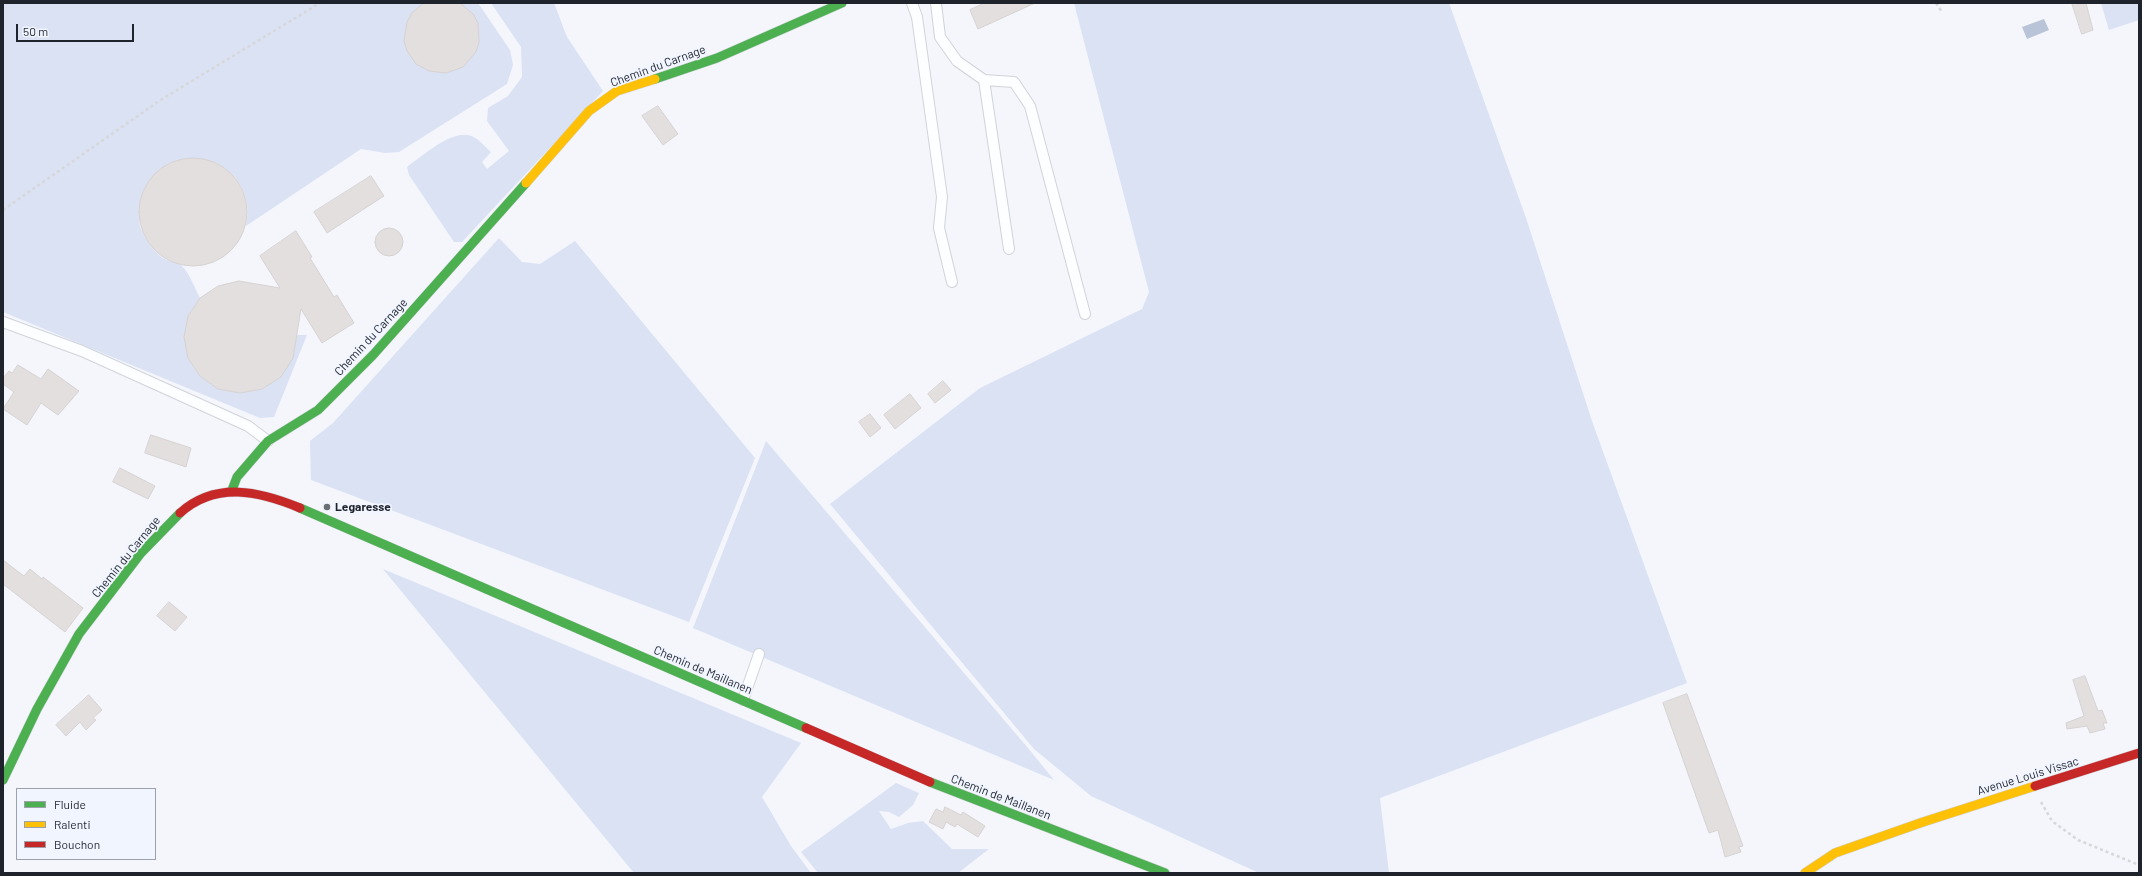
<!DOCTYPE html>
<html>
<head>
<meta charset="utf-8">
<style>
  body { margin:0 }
  #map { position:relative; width:2142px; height:876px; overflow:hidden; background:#f4f6fc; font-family:Barlow,sans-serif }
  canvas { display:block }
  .frame { position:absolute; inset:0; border:4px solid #1f242c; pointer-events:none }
  .legend { position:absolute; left:16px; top:788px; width:140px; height:72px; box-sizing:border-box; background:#f1f5ff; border:1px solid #9da1ab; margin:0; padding:5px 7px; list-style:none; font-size:12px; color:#1f242c }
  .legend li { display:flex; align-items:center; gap:8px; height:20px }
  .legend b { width:20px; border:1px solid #9da1ab }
  .scale { position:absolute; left:16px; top:24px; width:118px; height:18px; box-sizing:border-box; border:2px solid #1f242c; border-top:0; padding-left:5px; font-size:12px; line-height:14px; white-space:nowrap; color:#1f242c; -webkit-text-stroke:3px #f1f5ff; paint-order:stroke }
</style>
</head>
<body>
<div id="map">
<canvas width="2142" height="876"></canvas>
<div class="frame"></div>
<ul class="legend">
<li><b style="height:5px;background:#4caf50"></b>Fluide</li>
<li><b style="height:5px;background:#ffc107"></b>Ralenti</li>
<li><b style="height:5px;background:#c62828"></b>Bouchon</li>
</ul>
<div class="scale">50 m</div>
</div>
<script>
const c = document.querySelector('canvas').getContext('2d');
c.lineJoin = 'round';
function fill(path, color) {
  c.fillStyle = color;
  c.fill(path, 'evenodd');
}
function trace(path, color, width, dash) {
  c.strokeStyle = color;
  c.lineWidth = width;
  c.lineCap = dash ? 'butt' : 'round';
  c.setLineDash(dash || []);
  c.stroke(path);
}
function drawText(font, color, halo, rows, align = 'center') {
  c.font = font + ' Barlow,sans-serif';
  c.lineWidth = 3.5;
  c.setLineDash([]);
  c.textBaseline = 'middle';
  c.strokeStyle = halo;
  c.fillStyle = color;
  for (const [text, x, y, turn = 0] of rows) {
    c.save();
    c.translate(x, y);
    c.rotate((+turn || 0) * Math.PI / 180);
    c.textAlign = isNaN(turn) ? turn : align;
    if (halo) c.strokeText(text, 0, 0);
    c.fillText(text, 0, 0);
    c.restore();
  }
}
fill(new Path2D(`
  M3,3H478L510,50L513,65L507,84L399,152L385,153L361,149L246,226C247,219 248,211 247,204C237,148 160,141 142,196C139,205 138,216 140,226C144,238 152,250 163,258C168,261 177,262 182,266C190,274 195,289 200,298L188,316V358L200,376L218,389L240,393L262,389L281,376L297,335H307L274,417L260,418L3,312Z
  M491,3H554L567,37L603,91L462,242H454L409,175L407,167C423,156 456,125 475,138C481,141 486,148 491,152L482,162L487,169L509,151L487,121L488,108L508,96L522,77L521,47Z
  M1074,3H1449L1526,218L1593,424L1687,683L1380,798L1389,873H1259L1091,796L1034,749L830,504L980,388L1142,309L1149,292Z
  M2101,3H2139V20L2109,30Z
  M499,238L522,262L540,264L575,241L755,458L689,622L311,480L310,441L333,423Z
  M766,441L1028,748L1054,780L693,628Z
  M383,569L801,743L762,797L791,846L811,873H634Z
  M896,783L919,793L913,805L899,817L889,812L879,811L891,829L908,823L923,821L952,849H989L958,873H818L801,852Z`), '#dae2f4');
fill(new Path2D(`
  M2044,19L2049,30L2027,39L2022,27Z`), '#bac4d8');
const building = new Path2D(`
  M424,3H460L473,14L478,23L479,42L476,52L463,67L446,73L429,71L416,64L407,51L404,41L407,22L412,13Z
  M985,3H1035L978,29L970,10Z
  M2072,3H2086L2093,30L2082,34Z
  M658,106L678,134L663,145L642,116Z
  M139 212a54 54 0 1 1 108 0a54 54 0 1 1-108 0Z
  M371,176L384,196L327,233L314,212Z
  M375 242a14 14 0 1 1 28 0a14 14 0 1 1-28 0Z
  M296,231L312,257L310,258L334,297L337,295L354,323L322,343L301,309L293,358L281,377L262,389L240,393L218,389L200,376L188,358L184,337L188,316L200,298L218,286L239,281L280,288L260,256Z
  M18,365L41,379L48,369L79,391L58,415L41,403L27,425L3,409L14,392L3,384V378L9,371L12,373Z
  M943,381L951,390L935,403L928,394Z
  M910,394L921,408L895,429L884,415Z
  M870,414L881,428L870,437L859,422Z
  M151,435L191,448L186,467L145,453Z
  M120,468L155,486L148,499L113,482Z
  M3,560L24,576L30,569L42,579L43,577L83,608L65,632L3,584Z
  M169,602L187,617L175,631L157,616Z
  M2085,676L2098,711L2102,710L2107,723H2103L2105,729L2090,733L2087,726L2067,729L2066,723L2084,716L2073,680Z
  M1687,694L1743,846L1739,847L1741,852L1725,857L1718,830L1709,833L1663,703Z
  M89,695L102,710L93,718L96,720L86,730L80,722L66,736L56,725Z
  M945,807L961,815L963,812L985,826L978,837L957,824L955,827L946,822L943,829L929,822L936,809L943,812Z`);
fill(building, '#e3dfdf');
trace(building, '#d6d2d2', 1);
const lane = new Path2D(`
  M912,3L917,17L942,197L939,228L952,282
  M936,3L940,37L957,61L984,80L1009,249
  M984,80L1014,82L1030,106L1085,314
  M3,322L82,351L248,426L268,441
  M743,700L759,654`);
const fast = new Path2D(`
  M655,79L717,58L842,3
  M232,490L237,477L268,441L318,410L373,355L526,183
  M300,508L806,728
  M3,780L37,709L79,634L141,553L180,513
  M930,782L1165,873`);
const slow = new Path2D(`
  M526,183L589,111L617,91L655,79
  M1805,873L1835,853L1923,822L2035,786`);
const jam = new Path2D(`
  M180,513C216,481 259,491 300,508
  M806,728L930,782
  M2035,786L2139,753`);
trace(lane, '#d0d3da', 12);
trace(fast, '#d0d3da', 10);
trace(slow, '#d0d3da', 10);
trace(jam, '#d0d3da', 10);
trace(new Path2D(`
  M1936,3L1942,12
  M3,210L159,101L320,3
  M2041,802L2052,821L2078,840L2139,865`), '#d7d7d9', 2.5, [3, 3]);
trace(lane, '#fdfeff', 10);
trace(fast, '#4caf50', 9);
trace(slow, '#ffc107', 9);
trace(jam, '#c62828', 9);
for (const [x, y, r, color] of [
  [327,507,4,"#6a6e75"]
]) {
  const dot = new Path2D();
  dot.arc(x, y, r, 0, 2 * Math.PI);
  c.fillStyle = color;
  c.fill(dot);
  trace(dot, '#f1f5ff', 1.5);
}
drawText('12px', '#1f242c', '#f1f5ff', [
  ["Chemin du Carnage",658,66,-20],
  ["Chemin du Carnage",371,337,-47],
  ["Chemin du Carnage",126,557,-51],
  ["Chemin de Maillanen",703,670,23],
  ["Avenue Louis Vissac",2028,776,-17],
  ["Chemin de Maillanen",1001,797,21]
]);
drawText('bold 12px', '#1f242c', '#f1f5ff', [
  ["Legaresse",335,507]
], 'left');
</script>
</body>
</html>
